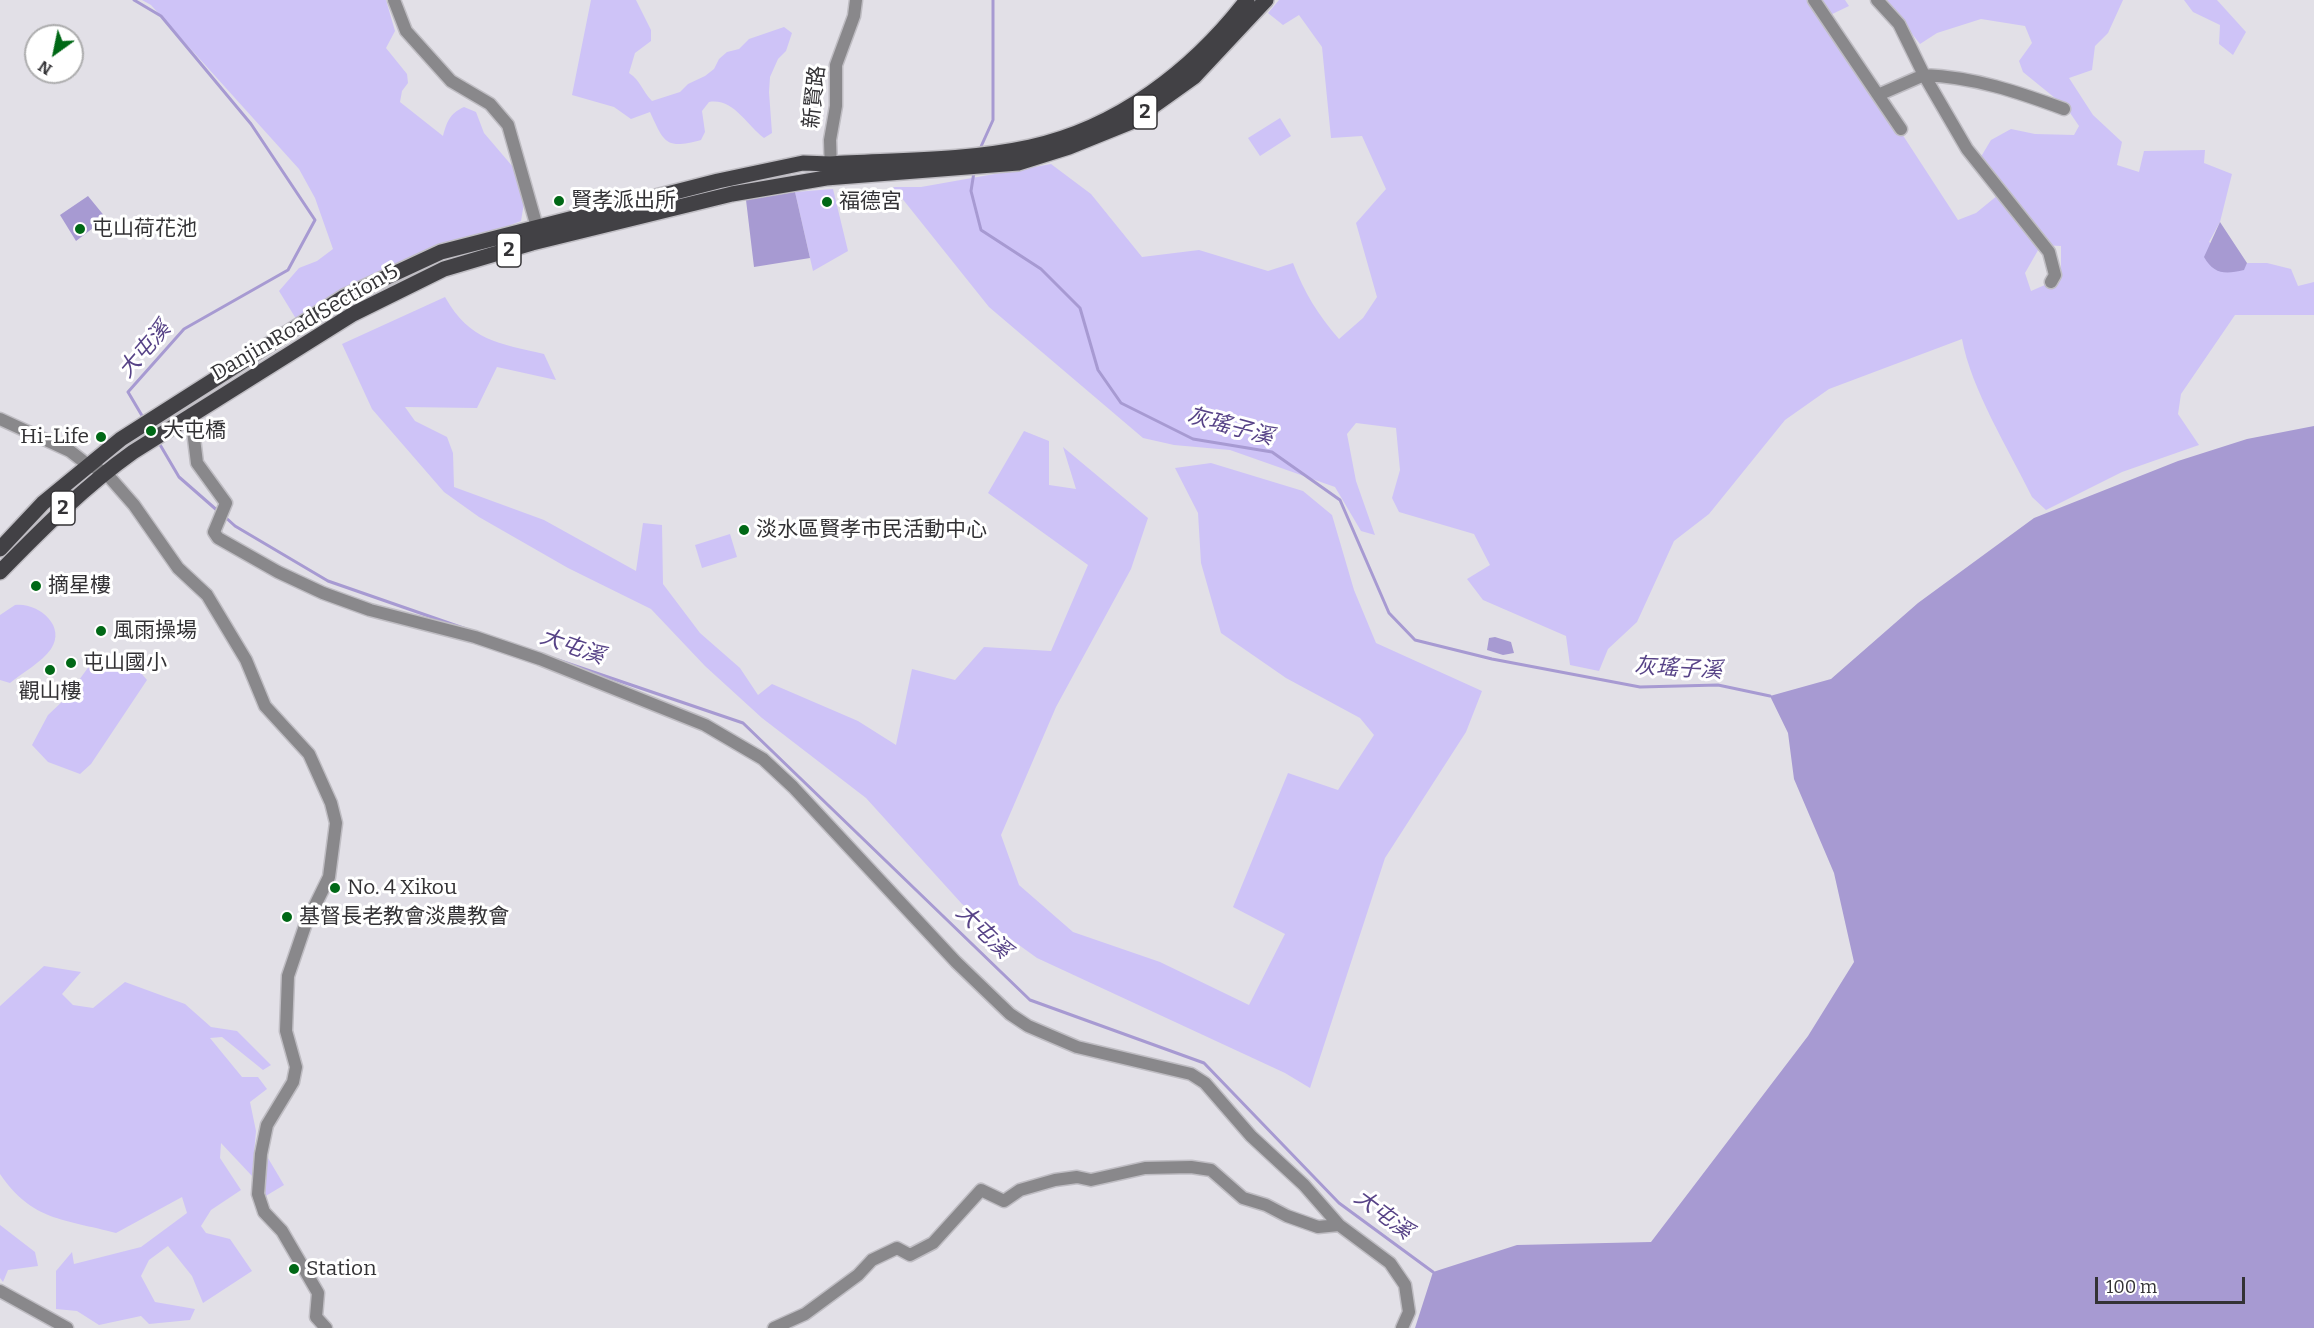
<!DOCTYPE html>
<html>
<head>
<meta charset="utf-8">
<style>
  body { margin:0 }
  #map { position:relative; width:2314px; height:1328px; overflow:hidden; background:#e2e0e7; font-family:Bitter,serif }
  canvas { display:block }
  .north { position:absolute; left:24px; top:24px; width:60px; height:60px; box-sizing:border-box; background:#fff; border:2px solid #adadae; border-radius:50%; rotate:213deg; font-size:16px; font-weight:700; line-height:24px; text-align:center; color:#333235 }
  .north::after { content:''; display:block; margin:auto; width:21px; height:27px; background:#006816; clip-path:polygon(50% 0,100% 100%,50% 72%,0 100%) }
  .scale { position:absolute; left:2095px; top:1277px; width:150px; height:27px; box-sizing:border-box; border:3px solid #333235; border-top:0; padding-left:8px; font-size:18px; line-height:21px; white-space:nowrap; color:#333235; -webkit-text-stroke:4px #fff; paint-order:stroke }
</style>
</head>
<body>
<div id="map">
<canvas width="2314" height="1328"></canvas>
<div class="north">N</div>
<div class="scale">100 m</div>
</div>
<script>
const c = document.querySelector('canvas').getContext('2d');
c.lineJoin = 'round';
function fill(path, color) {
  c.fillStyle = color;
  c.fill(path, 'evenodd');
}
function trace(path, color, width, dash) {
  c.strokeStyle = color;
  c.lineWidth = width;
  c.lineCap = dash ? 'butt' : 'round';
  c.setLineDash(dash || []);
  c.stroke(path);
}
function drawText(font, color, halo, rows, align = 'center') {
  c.font = font + ' Bitter,"Noto Sans TC",serif';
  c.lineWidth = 6;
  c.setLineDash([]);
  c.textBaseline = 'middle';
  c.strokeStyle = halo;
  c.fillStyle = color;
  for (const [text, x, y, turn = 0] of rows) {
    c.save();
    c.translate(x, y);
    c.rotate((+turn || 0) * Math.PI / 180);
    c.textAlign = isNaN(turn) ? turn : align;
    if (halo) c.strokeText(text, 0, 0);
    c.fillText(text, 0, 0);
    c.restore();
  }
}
fill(new Path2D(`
  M142,0H386L395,31L386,48L407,74L408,83L402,91L400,102L443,136C447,122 449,114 464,107L476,112L484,133L519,174L524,203L521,221L395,269L298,322L279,291L299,268L317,261L333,249L315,198L299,169L151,5Z
  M591,0H636L651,30V41L635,53L629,73C641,81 642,91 652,101L680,92L688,84L705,76L714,69L719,59L727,52L739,49L749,39L784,27L792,33L786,51L778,59L770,77L769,92L772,133L764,138C746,125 734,98 709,102L702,111L705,132L701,140C665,150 664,142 650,112L631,119L614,107L572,95Z
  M1279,0H1845L1849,6L1826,17L1958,220L1976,213L1998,195L1979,160L1991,140L2011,129L2035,134L2074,135L2079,126L2066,107L2023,72L2019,61L2032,43L2025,26L1981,19L1937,33L1920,44L1885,0H2123L2108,33L2095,46L2092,70L2069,78L2093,115L2122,142L2117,165L2139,172L2144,151L2205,150L2204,163L2232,174L2220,222L2209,242L2243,270L2247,263H2267L2291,269L2298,286L2314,282V315H2235L2181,394L2178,414L2199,445L2122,472L2046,510L2032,497C2009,450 1971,389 1962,339L1829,389L1785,420L1709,514L1674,541L1637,622L1608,649L1599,671L1570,665L1566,636L1483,600L1467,579L1490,565L1474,534L1399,512L1392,498L1400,470L1396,428L1356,423L1347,434L1356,481L1375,535L1361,531L1335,487L1230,450L1174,445L1143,438L989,307L893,187H921L1051,164L1091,194L1142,257L1199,250L1268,271L1293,263C1304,292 1318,315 1339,339L1363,318L1377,297L1356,223L1386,189L1362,136L1331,138L1322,47L1299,15L1283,25L1268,13ZM2041,245L2061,246V278L2031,291L2025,273Z
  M2184,0H2217L2246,32L2233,55L2219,44L2220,25L2193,12Z
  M1280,118L1291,136L1260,156L1248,138Z
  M833,189L848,251L813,271L795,192Z
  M445,297C470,341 498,343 544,354L556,380L497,367L477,408L405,407L415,421L447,437L453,453L454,487L544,520L636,571L643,523L662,525L663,584L700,633L740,668L758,695L772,684L858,721L896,745L912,669L955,680L984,647L1051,651L1088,565L988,493L1024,431L1049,441V485L1076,489L1063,447L1148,518L1131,569L1056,707L1001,835L1019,885L1073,932L1160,962L1249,1005L1285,934L1233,907L1288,773L1338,790L1374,735L1360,718L1286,678L1221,633L1201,563L1198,513L1175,468L1211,463L1303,491L1332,515L1354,590L1376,643L1482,691L1466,732L1385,858L1310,1088L1285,1073L1037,958L962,904L866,798L762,718L705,666L651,609L568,568L479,517L444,492L372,409L342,344Z
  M730,534L737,557L702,568L695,545Z
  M15,605C37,602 67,625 51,649C42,662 22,673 10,683L0,680V615Z
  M127,657L147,680L91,764L80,774L48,762L32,745L48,715L66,698L95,658L106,666Z
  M44,966L81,972L62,994L73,1005L93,1008L125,982L185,1004L211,1027L237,1031L271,1065L263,1070L222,1037L210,1038L242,1077H258L267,1089L250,1102L256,1131L252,1176L221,1143L220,1158L241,1190L211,1210L201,1226L206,1233L230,1239L252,1271L203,1303L192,1276L168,1246L149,1260L141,1276L155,1302L195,1309L190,1320L149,1324L141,1316L99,1325L77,1311L56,1309V1271L72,1252L74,1264L141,1247L187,1213L182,1197L116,1233C64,1219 32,1221 0,1174V1006Z
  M265,1153L284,1185L264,1197Z
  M0,1225L35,1252L38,1266L8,1270L3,1282L0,1278Z`), '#cec3f7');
fill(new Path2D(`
  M795,192L810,258L754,267L746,200Z
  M88,196L106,218L76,241L60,215Z
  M2220,222L2247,263L2244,270C2226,274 2214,275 2204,257Z
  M2314,426V1328H1415L1433,1272L1517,1245L1651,1242L1808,1036L1854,962L1834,873L1794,779L1788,733L1770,696L1831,679L1918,603L2034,518L2178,461L2247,439Z
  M1495,637L1511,642L1514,653L1503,655L1487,650L1489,638Z`), '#a79ad2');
trace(new Path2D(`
  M134,0L161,16L251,124L315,220L288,270L184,329L128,392L144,419
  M979,151L993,120V0
  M974,172L971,191L981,230L1041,269L1080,308L1098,370L1121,403L1193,439L1272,452L1340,500L1389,613L1415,640L1492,659L1640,687L1718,685L1770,696
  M159,443L179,477L219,512
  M224,516L235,526L328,581L469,630
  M558,660L743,723L1030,1000L1204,1063L1339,1203L1433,1272`), '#a79ad2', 3);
const minor = new Path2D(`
  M394,0L406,31L451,81L490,104L508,125L539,234
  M1814,0L1878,95L1924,75L1967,149L2049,252L2055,275L2051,282
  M1877,0L1899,24L1924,75C1974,77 2018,92 2064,109
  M1878,95L1901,129
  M831,172L830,140L836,106V65L854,16L856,0
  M191,414L197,463L226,503L214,532L218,538L278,572L323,593L370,610L475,637L540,659L705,725L763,759L793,787L956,962L1010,1014L1028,1026L1077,1047L1191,1074L1205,1083L1251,1136L1304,1185L1339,1225L1390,1263L1405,1285L1409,1312L1402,1328
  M0,419L70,451L88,465L105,472L134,505L178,568L207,595L246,660L265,706L309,754L331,803L336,823L329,877L305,926L288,976L286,1031L296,1067L293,1082L267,1125L261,1154L258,1194L264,1212L282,1231L318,1293L316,1317L326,1328
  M0,1291L67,1328
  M774,1328L805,1314L858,1275L872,1260L897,1248L910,1255L933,1243L981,1190L1004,1201L1020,1190L1055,1180L1077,1177L1091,1180L1145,1168L1191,1167L1211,1170L1243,1198L1266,1205L1287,1216L1318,1227L1339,1225`);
const major = new Path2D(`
  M0,549L43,503L121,439L344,297L441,252L718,181L803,163L830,164C896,160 965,161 1030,147C1118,128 1193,70 1247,0
  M0,572C42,529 84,487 133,452L353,314L444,269L532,243L732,194L826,178L1018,163L1069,147L1131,122L1194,77L1266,0`);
trace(minor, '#bfbdc3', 15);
trace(major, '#bfbdc3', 18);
trace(minor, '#89888b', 12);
trace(major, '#424145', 15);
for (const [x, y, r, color] of [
  [559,201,6,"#006816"],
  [827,202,6,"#006816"],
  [80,229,6,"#006816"],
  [151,431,6,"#006816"],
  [101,437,6,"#006816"],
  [744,530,6,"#006816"],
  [36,586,6,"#006816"],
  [101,631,6,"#006816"],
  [71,663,6,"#006816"],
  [50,670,6,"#006816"],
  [335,888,6,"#006816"],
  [287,917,6,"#006816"],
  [294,1269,6,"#006816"]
]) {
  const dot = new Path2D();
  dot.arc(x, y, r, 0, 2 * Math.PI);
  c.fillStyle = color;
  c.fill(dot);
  trace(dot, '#fff', 2);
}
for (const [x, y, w] of [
  [1145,112,24],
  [509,250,24],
  [63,508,24]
]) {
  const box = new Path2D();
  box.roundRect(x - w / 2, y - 17, w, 34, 4.5);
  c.fillStyle = '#fff';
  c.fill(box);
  trace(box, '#333235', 1.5);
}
drawText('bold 20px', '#333235', null, [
  ["2",1145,112],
  ["2",509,250],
  ["2",63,508]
]);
drawText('21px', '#333235', '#fff', [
  ["新賢路",815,97,-84],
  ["Danjin Road Section 5",305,323,-30]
]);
drawText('21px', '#333235', '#fff', [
  ["賢孝派出所",571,201],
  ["福德宮",839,202],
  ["屯山荷花池",92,229],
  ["大屯橋",163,431],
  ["Hi-Life",89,437,"right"],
  ["淡水區賢孝市民活動中心",756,530],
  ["摘星樓",48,586],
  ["風雨操場",113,631],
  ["屯山國小",83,663],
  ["觀山樓",50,692,"center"],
  ["No. 4 Xikou",347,888],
  ["基督長老教會淡農教會",299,917],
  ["Station",306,1269]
], 'left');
drawText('italic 22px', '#574387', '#fff', [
  ["大屯溪",145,350,-49],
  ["灰瑤子溪",1230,427,15],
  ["大屯溪",572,647,19],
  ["灰瑤子溪",1678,669,3],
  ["大屯溪",983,932,44],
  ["大屯溪",1383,1215,37]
]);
</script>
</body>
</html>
